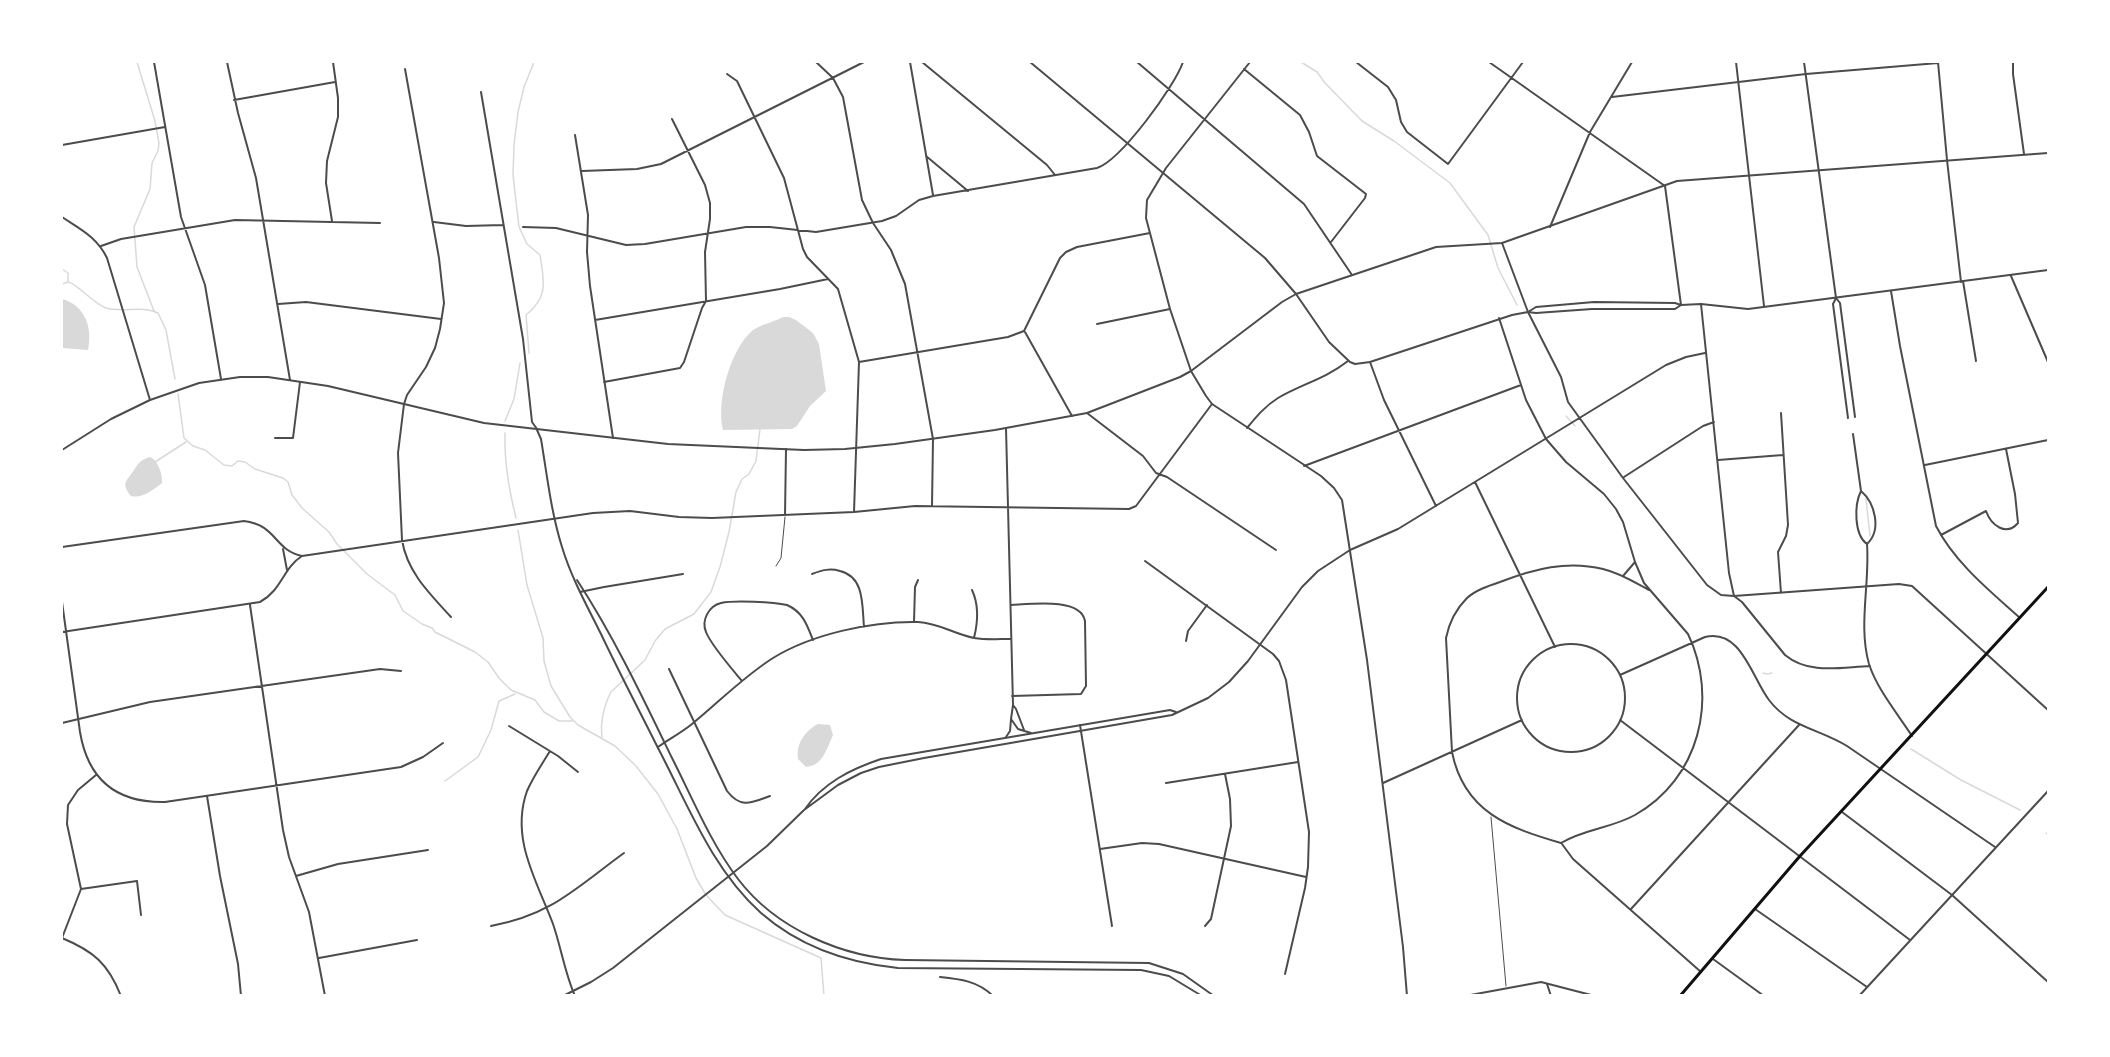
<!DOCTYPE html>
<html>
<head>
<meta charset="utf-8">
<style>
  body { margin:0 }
  #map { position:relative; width:2110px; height:1057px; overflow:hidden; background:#fff; font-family:Cabin,sans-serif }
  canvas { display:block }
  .frame { position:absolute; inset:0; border:63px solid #fff; pointer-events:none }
</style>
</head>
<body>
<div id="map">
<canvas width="2110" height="1057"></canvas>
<div class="frame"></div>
</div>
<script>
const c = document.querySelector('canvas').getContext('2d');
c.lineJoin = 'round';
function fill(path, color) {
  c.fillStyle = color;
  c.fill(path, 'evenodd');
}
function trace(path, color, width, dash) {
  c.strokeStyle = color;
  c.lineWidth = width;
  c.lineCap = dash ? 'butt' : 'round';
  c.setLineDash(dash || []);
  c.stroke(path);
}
fill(new Path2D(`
  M62,299C85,305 93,328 88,350L62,348Z
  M783,317H789L796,320L813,333L819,344L826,391L810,406L797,426L792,429L723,430C716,402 730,349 753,330C762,324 774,322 783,317Z
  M150,457C158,460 163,475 162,483C153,490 142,499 131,496C120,483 127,481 134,470C139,462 141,460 150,457Z
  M818,724L830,725L833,735C827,748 823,766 806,767L798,759C796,743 805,731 818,724Z`), '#d9d9d9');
trace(new Path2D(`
  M137,62L155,121L159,143L158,151L152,163L150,189L134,227L137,267L154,311
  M1301,62L1317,72L1325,83L1362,121L1394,141L1450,183L1488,235L1498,268L1517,305
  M62,269L68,273V281
  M68,282C77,283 92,303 106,308C123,313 143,305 158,313L166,330L175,379
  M62,284L68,282
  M529,353L526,315C549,296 544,282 540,255L527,244L519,227L513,175L514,145L518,112L524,87L534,62
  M178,394L184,438L193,446L205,450L224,465L232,466L238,461L245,462L255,469L283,478L288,482L292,495L302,508L329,532L337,544L367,574L395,595L403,611L409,615L422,624L432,628L435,632L475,652L488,662L499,678L511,690L535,700L544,712L559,721H572
  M1566,416L1575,426
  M505,421L514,399L520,363
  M505,433C504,462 509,490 516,518
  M155,462L186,442
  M1866,499L1870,536
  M518,530L527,585L543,638L544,661L551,686L570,717L578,725L615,746L636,766L658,794L677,829L696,878L706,895L725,915L821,958L824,996
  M1763,673L1767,674L1772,673
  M602,737C600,723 604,705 611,692L645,660L655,641L665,629L694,614L711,592L720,567L729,532L736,492L742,479L749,474L756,461L760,429
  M1911,749L1961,780L2020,810
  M445,781L478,757L491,730L499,701L515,694
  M2046,833L2048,835`), '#d9d9d9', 1.5);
trace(new Path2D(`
  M776,566L781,558L785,517
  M1491,817L1506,986`), '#4c4c4c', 1);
trace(new Path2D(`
  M154,62L181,217L205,285L221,379
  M227,62L238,113L256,178L290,380
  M816,62L833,78L843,97L862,200L873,223L891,250L905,284L933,439L932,506
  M910,62L933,195
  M922,62L1047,165L1055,175
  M1137,62L1304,204L1352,275
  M1356,62L1388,87L1396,100L1401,122L1407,132L1448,164L1523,62
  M1489,62L1665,186L1681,305
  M1736,62L1764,306
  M1804,62L1836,298L1840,303L1855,417
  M1938,62L1947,160L1961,282
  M2013,62V74L2024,154
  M405,69L439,258L444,303L440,329L435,348L426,367L407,395L404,404L398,453L402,540C407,572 430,594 451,617
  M1244,69L1300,115L1309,132L1317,156L1366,194L1365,198L1331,242
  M727,74L737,81L784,178L803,249L807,257L838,289L859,362L854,512
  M481,92L523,339L532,422L537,429
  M1612,97L1806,74L1938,63
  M234,100L335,82
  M575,135L588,215L587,252L590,286L613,438
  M62,145L165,127
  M926,156L968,191
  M582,171L637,169L661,164L864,62
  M62,217C80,229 97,237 107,258L150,400
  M332,221L326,183L327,161L338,117V98L333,62
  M434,222L466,226L503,225
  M523,227L556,228L626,245L645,244L746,227H770L816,232L882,221L896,216L919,200L933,196L1097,168C1121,160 1175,86 1183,62
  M1550,227L1590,132L1632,62
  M1502,243L1528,312L1561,377L1568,402L1623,478L1707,585L1721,595L1734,596L1742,602L1785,655C1809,675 1841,667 1870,666
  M101,246L121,239L235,220L380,223
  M1963,281L1976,361
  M1891,291L1900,346L1936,526C1955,563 1990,591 2020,618
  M1836,298L1833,304L1848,418
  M278,304L306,302L441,319
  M1701,304L1729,573L1734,596L1899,584L1912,586L2048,710
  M1499,318L1526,400L1546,439L1566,462L1604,494L1616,509L1623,522L1635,562L1644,583L1688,634C1719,699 1699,779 1635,815C1612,828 1584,829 1561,843C1509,828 1464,812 1452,752L1446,638C1449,623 1456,609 1467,598C1476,590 1488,586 1500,582C1534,569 1567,560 1603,569C1620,573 1634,582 1649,590
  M595,320L780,289L828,279
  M1097,324L1170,309
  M1025,332L1072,416
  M859,362L1008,337L1024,331L1060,258L1066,252L1077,247L1150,233
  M1370,362L1384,400L1436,506
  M1191,371L1170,309L1146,218L1147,200L1166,168L1250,62
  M604,382L680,368L684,362L702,308L706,301L705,252L710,219V203L705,185L672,119
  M1087,413L1143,456L1156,473L1167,477L1276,550
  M1781,413L1788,525L1786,536L1778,552L1781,593
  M1006,428L1013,705L1011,719L1018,729L1031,733
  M1247,428C1256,417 1265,406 1278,398C1302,384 1325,379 1348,361
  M1853,434L1861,491C1854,505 1854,535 1867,544
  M275,438H293L300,382
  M1718,460L1783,455
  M1925,465L2048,440
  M1304,466L1521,385
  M1624,477L1703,426L1714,422
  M1475,482L1555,647
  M1861,491C1875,503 1882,530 1867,544C1870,583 1858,626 1869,664C1877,689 1897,713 1912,736
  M785,515L786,449
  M1941,535L1986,511C1991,525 2006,537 2018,523L2015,494L2006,449
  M62,547L244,521C277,525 274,550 302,556
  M283,549L287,570
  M1350,550L1398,529L1666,365L1686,357L1705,353
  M1145,561L1273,654L1279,661L1286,680L1309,832L1308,867L1305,888L1285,974
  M812,574C822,570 830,568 840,571C865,577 862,606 864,627
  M1623,576L1635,562
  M972,590C979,605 978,622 974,638
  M580,592L604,587L683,574
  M62,602L80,732C88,780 117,803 165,802L401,767L423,757L443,743
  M250,605L283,830L289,857L309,912L325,996
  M1011,605C1030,604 1081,597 1085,621L1086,686L1081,694L1012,696
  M914,622L915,587L918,580
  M62,632L260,602C282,590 283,568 302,556L593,513L630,511L679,517L712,518L854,512L915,506L1129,509L1136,506L1212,404
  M1186,641L1188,631L1207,605
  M1517 698a54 54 0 1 1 108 0a54 54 0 1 1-108 0Z
  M669,669L727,791C741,809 751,803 770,796
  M1620,675L1705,637C1741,628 1752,678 1769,700C1789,727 1820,729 1847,746L1995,847
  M742,681C732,669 711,645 706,632C701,620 709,606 721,603C734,600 774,602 787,605C803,612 807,625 813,640
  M1013,705L1016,709L1024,730
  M1620,720L1910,940
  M62,723L150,702L380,669L401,671
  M1080,725L1112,926
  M509,726L558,756L578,772
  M1006,737L1010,731L1011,719
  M658,747C669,739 681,733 692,724C719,702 743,677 773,658C812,634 872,621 918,622C939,623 954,634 974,638C986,640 999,639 1011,639
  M550,751C542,764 533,777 527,791C510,839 537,881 553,924C561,947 565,974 575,996
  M1166,783L1298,762
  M1383,783L1522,720
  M207,796L220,876L238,964L241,996
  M1842,812L1952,895L2048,982
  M1562,844L1573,859L1701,972
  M1100,849L1142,843L1159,844L1306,877
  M296,876L338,864L428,850
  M81,889L137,881L141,915
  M1631,909L1799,725
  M1755,909L1867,987
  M491,926C552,915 577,887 624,853
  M1205,926L1211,919L1231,826L1230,799L1225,774
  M62,938L81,889L67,824L68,805L78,790L96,775
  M319,958L417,940
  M1713,959L1764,996
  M940,977C960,979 978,981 993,996
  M1547,984L1551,996`), '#4c4c4c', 2);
trace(new Path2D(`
  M1030,62L1265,258L1296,294L1329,342L1350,362L1355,364L1370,362L1512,315L1528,312L1536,313L1592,309H1675L1681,305
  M2011,276L2048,362
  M1528,312L1536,307L1594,302L1675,303L1681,305L1701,304L1748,309L2048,270
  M1191,371L1206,396L1212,404L1321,476L1334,488L1342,500L1367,660L1403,947L1407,996
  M537,430L541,439C547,475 551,512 562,547C571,577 587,606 601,634C619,672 639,710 658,748C688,805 712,869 761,913C800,947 848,963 898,968L1141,970L1169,976L1202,996
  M62,450L111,419L150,400L199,383L240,377H268L328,386L484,423L668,444L804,450L845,449L895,444L995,430L1087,413L1180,377L1191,371L1282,302L1296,294L1436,247L1502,243L1677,181L2048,153
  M577,580C613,635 642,696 671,756C692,797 710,842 738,879C776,929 843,958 905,960L1149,963L1183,974L1214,996
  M805,809C823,783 851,769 881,759L1170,710L1176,712
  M62,938C93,951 108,963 121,996
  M563,996L591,982L613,968L767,846L804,810L838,785L861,773L879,767L924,758L1172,715L1208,698L1229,682L1248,661L1302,587L1318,571L1350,550
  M1465,996L1541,982L1595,996
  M1859,996L2048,791`), '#4c4c4c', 2);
trace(new Path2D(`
  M1680,996L1800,856L2048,587`), '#111', 3);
</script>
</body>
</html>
